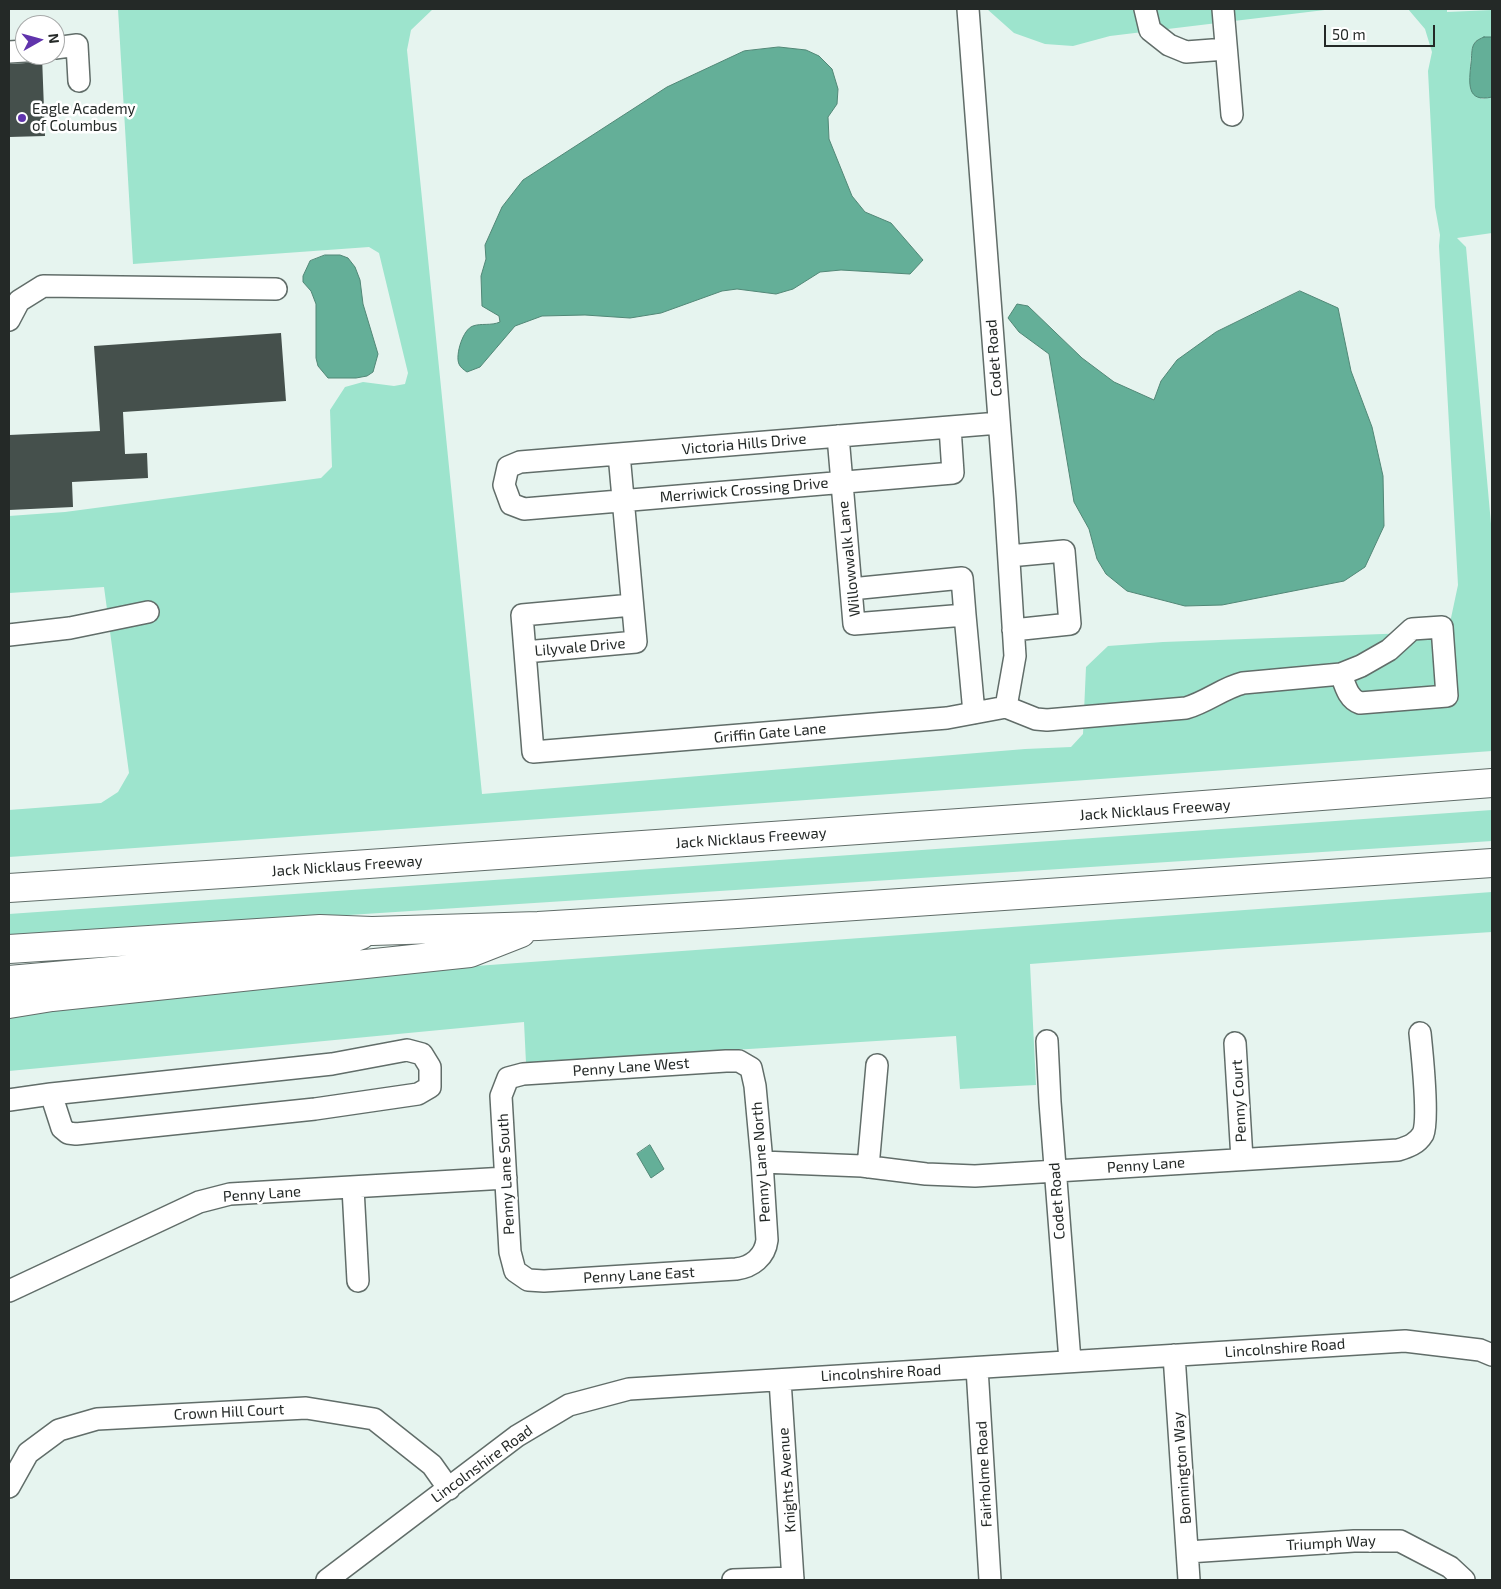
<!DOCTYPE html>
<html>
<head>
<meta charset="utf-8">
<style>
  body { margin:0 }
  #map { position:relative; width:1501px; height:1589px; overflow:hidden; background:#e6f4ef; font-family:"Exo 2",sans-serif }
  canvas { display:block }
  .frame { position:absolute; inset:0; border:10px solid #242927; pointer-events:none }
  .north { position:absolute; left:15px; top:15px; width:50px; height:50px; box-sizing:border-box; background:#fff; border:1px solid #a7a9a9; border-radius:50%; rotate:83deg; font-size:14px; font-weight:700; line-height:20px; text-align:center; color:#242927 }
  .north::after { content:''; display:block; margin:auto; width:18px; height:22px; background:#6034ac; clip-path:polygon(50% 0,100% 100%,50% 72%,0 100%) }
  .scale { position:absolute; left:1324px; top:25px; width:111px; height:22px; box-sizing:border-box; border:2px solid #242927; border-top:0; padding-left:6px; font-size:15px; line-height:18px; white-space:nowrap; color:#242927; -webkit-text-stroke:4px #fff; paint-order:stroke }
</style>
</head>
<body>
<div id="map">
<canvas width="1501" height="1589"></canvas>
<div class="frame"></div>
<div class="north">N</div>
<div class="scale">50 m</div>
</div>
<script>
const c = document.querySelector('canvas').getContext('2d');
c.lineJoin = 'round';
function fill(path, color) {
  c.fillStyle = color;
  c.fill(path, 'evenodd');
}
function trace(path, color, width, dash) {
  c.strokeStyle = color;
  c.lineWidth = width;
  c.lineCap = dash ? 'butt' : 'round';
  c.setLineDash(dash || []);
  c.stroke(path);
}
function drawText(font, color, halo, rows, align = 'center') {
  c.font = font + ' "Exo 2",sans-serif';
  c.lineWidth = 5;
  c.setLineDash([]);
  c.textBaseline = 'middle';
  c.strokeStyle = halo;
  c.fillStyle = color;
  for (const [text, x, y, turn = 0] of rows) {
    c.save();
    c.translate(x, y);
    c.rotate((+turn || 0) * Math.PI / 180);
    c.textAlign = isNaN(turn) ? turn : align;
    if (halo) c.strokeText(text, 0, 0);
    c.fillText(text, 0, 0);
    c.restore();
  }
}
fill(new Path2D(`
  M118,9H433L411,30L407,50L482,794L1025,749L1071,747L1083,734L1086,667L1108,646L1163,642L1438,632L1451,618L1458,585L1439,246L1440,235L1435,207L1428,71L1432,52L1425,29L1408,9H1447V12L1492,10V37C1487,37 1481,37 1476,41C1469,46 1470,79 1470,89L1482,99L1492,97V233L1457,238L1466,247L1492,535V751L9,857V810L101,803L118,792L129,773L104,587L9,593V516L65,512L321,478L332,467L330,410L345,387L363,382L394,386L405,384L408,373L379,253L369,247L133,264Z
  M987,9H1333L1110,36L1073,46L1045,44L1014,33Z
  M1492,810V841L9,937V914Z
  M1492,892V932L1228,949L1030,964L1036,1085L960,1089L956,1036L526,1063L524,1022L9,1071V1010L270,981Z`), '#9de4cd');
const water = new Path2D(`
  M1484,37H1492V97C1466,103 1469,83 1471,63C1472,57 1471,49 1474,44C1476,40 1480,39 1484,37Z
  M779,47L806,50L819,56L832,69L838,89L837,104L828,117L829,139L852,196L865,212L891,223L923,260L910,274L841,270L820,272L793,289L776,294L737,289L722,291L661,313L630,318L585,315L542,316L515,326L480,367L467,372C464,370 460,367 459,364C455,355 463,329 473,326C481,323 491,326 500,322L499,316L482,306L481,276L486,259L485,245L502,207L523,180L667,87L744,51Z
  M325,255H340L348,258L355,267L360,280L363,304L378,354L373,372L367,376L356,378H328L318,366L316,358V304L311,291L303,282V276L310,261Z
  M1300,291L1338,308L1351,371L1372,427L1383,476L1384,526L1365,567L1344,581L1222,605L1185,606L1127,591L1106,574L1097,559L1089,529L1074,502L1049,354L1019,332L1008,318L1017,304L1028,306L1082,358L1114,382L1154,400L1161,381L1177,360L1216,332Z
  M650,1145L664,1169L651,1178L637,1154Z`);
fill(water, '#64af98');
trace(water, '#518776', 1);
fill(new Path2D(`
  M42,56L45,136L9,137V64L26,63L32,61L36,57Z
  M281,333L286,401L123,412L125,454L147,453L148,478L72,482L73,507L9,510V435L100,431L94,346Z`), '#45504c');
const minor = new Path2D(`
  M968,9L1005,498L1015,656L1006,707
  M1145,9L1150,30L1169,45L1186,52L1226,49
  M1223,9L1232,115
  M55,48L77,45L79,81
  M9,52L25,51
  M9,320L19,301L43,286L276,289
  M950,427L953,473L524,509L511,504L504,485L508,467L520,462L999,423
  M838,436L854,624L965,615L974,713
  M619,454L636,642L525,652L533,752L947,718L1006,707
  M1009,556L1064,551L1070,624L1013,630
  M851,589L962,578L965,615
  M9,635L70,628L148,612
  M525,652L522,615L632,605
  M1006,707L1036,719L1047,720L1186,708C1207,702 1223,688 1243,683L1341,674L1361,666L1389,650L1412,629L1442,627L1447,696L1360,703C1348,699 1345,685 1341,674
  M1047,1041L1050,1102L1070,1361
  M1235,1043L1242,1159
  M726,1061H739L751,1068L755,1086L762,1162L767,1240C765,1257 752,1267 736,1269L544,1281L528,1280L515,1271L510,1252L501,1096L508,1078L523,1074Z
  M9,1100L51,1094L332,1064L407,1050L422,1054L430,1067V1087L418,1094L315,1109L76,1134L68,1133L62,1128L51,1094
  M762,1162L862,1166L926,1174L975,1176L1398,1150C1408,1147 1417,1144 1423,1134C1429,1120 1422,1052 1420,1033
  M868,1167L877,1065
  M353,1188L358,1281
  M9,1291L199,1202L230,1194L506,1178
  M1174,1355L1189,1580
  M977,1368L990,1580
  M780,1380L793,1580
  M9,1487L28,1453L59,1430L97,1419L306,1408L374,1419L432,1465L449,1489
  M1188,1552L1354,1541H1400L1450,1567L1464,1580
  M327,1580L517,1436L569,1405L629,1389L1405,1341L1480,1350L1492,1355
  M733,1580L793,1578`);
const highway = new Path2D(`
  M9,888L253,872L1046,817L1492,783
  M9,949L320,929L372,931L538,926L737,914L1492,863
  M9,980L315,953L361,935
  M9,1004L52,997L470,953L521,933`);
trace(minor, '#616d69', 24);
trace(highway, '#616d69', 30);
trace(minor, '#fff', 21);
trace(highway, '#fff', 28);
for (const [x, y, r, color] of [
  [22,118,5,"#6034ac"]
]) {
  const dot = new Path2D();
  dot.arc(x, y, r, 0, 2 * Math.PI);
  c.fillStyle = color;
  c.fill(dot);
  trace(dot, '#fff', 2);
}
drawText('15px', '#242927', '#fff', [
  ["Eagle Academy",32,109],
  ["of Columbus",32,126]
], 'left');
drawText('15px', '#242927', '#fff', [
  ["Codet Road",994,358,-94],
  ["Victoria Hills Drive",744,444,-5],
  ["Merriwick Crossing Drive",744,490,-5],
  ["Willowwalk Lane",849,559,-96],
  ["Lilyvale Drive",580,647,-5],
  ["Griffin Gate Lane",770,733,-5],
  ["Jack Nicklaus Freeway",1155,810,-4],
  ["Jack Nicklaus Freeway",751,838,-4],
  ["Jack Nicklaus Freeway",347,866,-4],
  ["Penny Lane West",631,1067,-4],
  ["Penny Court",1239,1101,-93],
  ["Penny Lane North",761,1162,-94],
  ["Penny Lane",1146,1165,-4],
  ["Penny Lane South",506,1174,-93],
  ["Penny Lane",262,1194,-4],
  ["Codet Road",1057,1201,-94],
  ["Penny Lane East",639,1275,-3],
  ["Lincolnshire Road",1285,1348,-4],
  ["Lincolnshire Road",881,1373,-3],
  ["Crown Hill Court",229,1412,-3],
  ["Lincolnshire Road",482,1464,-36],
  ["Bonnington Way",1182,1468,-94],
  ["Fairholme Road",984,1474,-93],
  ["Knights Avenue",787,1480,-94],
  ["Triumph Way",1331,1543,-3]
]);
</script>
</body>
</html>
